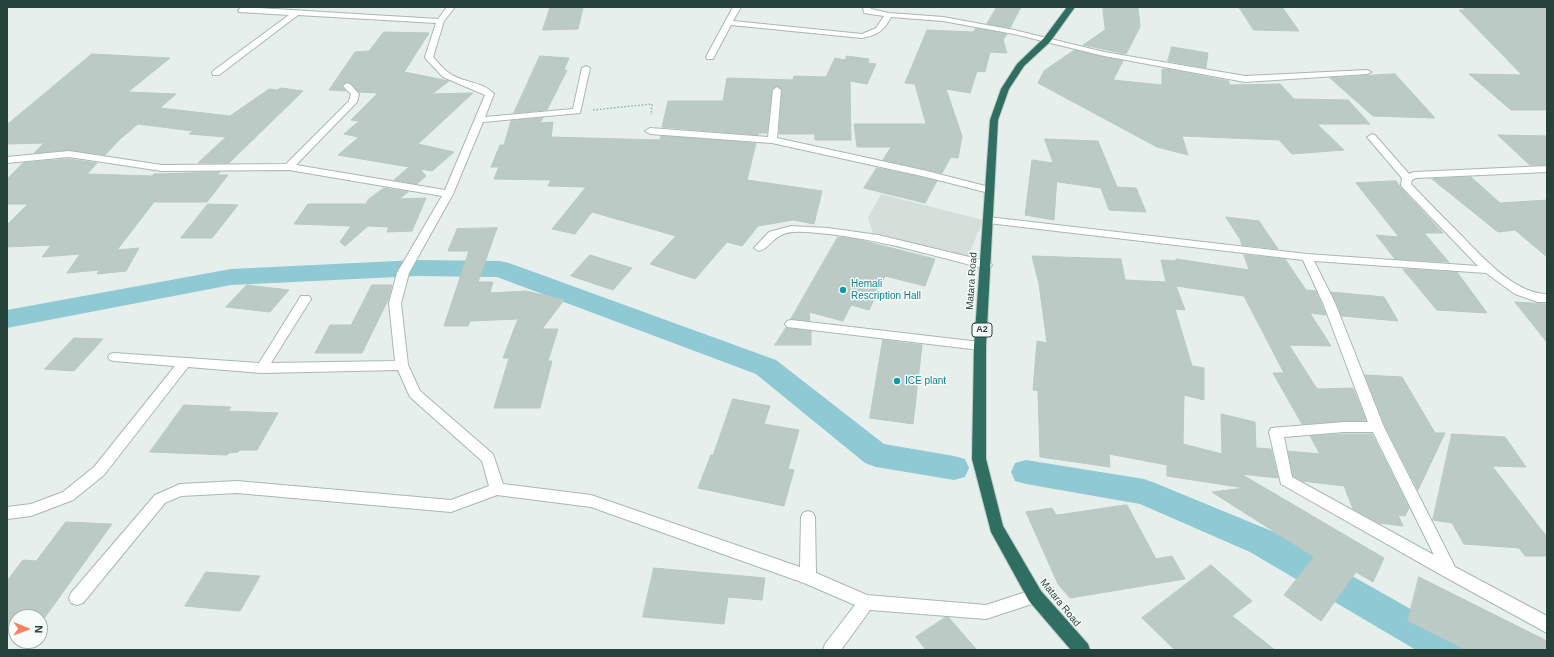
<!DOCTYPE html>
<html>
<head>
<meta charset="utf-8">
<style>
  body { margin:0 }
  #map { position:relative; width:1554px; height:657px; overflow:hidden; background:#e6efeb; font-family:Helvetica,sans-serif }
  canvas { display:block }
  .frame { position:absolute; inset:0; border:8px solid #24423a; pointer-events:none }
  .north { position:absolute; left:8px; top:609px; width:40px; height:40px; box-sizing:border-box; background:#f7fbf9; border:1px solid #a3b1ad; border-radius:50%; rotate:91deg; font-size:11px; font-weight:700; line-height:16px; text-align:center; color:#24423a }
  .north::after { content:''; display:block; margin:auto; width:14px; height:18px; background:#f4845f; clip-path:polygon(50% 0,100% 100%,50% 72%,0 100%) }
</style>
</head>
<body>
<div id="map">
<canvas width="1554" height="657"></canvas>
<div class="frame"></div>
<div class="north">N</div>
</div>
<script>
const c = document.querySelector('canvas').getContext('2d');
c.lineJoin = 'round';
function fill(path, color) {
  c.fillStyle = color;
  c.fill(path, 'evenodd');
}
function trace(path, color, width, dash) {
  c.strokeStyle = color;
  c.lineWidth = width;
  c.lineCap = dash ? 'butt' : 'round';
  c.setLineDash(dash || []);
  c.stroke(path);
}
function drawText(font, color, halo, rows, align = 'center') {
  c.font = font + ' Helvetica,sans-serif';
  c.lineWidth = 3;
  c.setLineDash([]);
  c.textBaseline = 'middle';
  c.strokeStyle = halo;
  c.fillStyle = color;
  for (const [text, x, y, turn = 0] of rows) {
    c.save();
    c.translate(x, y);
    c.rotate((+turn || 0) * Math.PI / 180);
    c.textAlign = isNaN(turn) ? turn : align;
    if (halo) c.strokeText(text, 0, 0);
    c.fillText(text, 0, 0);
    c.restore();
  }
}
fill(new Path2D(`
  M881,194L983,220L968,257L873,233L868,218Z`), '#d4dfda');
fill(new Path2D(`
  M417,260L500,261L509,263L776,360L884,444L954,456L965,459L969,468L965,477L954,480L876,467L865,463L756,374L497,277L417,276L231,285L7,328V310L231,269Z
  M1026,460L1144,479L1155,483L1274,532L1462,638L1467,650H1416L1250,552L1140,504L1026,484L1015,481L1011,472L1015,463Z`), '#8ec9d4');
const building = new Path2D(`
  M997,7H1021L1010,28L987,24Z
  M1103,7H1138L1140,27L1126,54L1083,45L1105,30Z
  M1239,7H1282L1299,31L1254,30Z
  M1463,7H1547V110H1511L1469,74L1522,75L1459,10H1465Z
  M550,8H583L578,29L543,30Z
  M976,28L1007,34L1003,40L1007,53L990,52L985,72L977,71L970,93L946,89L962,136L958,158L951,157L942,173L883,160L891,147H857L854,124H926L915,84L905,83L927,30L973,32Z
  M384,32L429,33L404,72L449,81L432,94L473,93L418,144L454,152L432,171L420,169L426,176L417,184L394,180L409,167L338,155L359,137L344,134L359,121L351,120L378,93L359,92L351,83L347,82L342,86L346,91L329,90L355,52L369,51Z
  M1172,47L1208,53L1206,68L1168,61Z
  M1075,50L1123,61L1113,80L1162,85V69H1167L1229,81V85L1280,84L1294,99L1348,100L1370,124H1317L1344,150L1292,154L1279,140L1182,136L1188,155L1157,147L1038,83L1044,71Z
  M92,54L170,58L128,92L176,94L160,108L230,116L269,89L277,90L281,88L303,91L229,163H198L226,137L189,134L193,131L138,124L120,139L105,155L69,150L34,153L44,143L7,144V125Z
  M540,56L569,58L564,70H567L547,110L514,113Z
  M847,56L869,59L868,63L876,64L867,84L850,81L851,140H815V134H779L782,90L777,86L772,90L767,133H759L758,135L662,127L668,101H723L727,78L793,80L794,76L826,77L835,58L845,60Z
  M1395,74L1435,118L1373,116L1330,78Z
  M543,118L540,123L553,122L551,137L660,140L661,136L756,143L747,180L822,191L814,224L793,220L758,226L742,246L727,242L695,279L650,264L676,236L592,212L575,234L552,229L586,187L548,186L551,180L494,179L499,167H491L500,145H504L511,121Z
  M1498,135L1547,136V165H1530Z
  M1045,139L1098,141L1117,187L1136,188L1146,212L1109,210L1101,188L1058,182L1057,177L1054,220L1025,215L1032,160L1053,163Z
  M69,159L97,163L87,174L152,176L154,174L220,172L217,175H228L207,202H154L117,250L139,248L126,271L97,274L99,270L67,273L80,254L42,257L51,245L7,247V225L28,204H7V179L23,163Z
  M877,168L926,178L937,181L925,203L864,188Z
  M1471,177L1500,203L1547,200V257L1515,230L1498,232L1432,179Z
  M1396,181L1401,188L1443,233H1424L1449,262L1395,259L1376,235L1399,237L1356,183Z
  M384,188L408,192L399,199L426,198L412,231L387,232L389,227L368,226L345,246L340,242L351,226L294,224L308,204H366L368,200Z
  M208,204L238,205L212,238H181Z
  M1226,217L1259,221L1278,249L1242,245L1240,239Z
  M497,228L478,282H493L490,293L526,291L564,300L542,329H558L548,361H552L540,408H494L509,358H503L518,319L470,321L468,326H444L469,251H448L457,229Z
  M838,237L856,239L935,259L925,286L885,276L869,310L851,305L843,321L809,312L810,321L791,319Z
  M590,255L632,268L613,290L571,276Z
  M1244,255L1285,259L1306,290L1316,291L1326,315L1310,313L1331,346L1289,345L1317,389L1353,388L1366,420L1302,424L1273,373H1284L1244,296L1176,286L1185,310L1175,309L1192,366L1204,368V400L1184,395L1183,444L1222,454L1221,414L1255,422L1256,448L1271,449L1278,478L1241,474L1384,558L1373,582L1356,572L1321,621L1284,595L1314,557L1212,492L1245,488L1167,476V465L1109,454L1110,467L1040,457L1038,391L1033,390L1037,341L1047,343L1039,284L1032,256L1121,259L1125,280L1166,282L1161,260L1176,261V259L1249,270Z
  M1403,269L1457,272L1487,313L1437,310Z
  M247,285L289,290L270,312L226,307Z
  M372,285H392L389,298L362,353H315L330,325H351Z
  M1331,292L1384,297L1398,321L1342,316Z
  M1515,302L1547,304V342Z
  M786,328L811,331V345H775Z
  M74,338L103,339L74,371L45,369Z
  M883,340L922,345L913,424L870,418Z
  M1365,375L1402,377L1435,433H1445L1418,490L1385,426Z
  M733,399L770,406L764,424L799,430L788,469L794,470L784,506L698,488L711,455H713Z
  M184,405L231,407L228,411L278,413L257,450H240L238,452L229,453L227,455L150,452Z
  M1344,434H1372L1409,508L1405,516L1398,515L1403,526L1379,523L1353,509L1344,486L1302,481L1293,476L1288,451L1320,454L1310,436Z
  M1452,434L1505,437L1526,467L1492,466L1547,537V556H1525L1519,548L1464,544L1452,523L1433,520Z
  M1127,505L1156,559L1172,556L1185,579L1070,598L1058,584L1026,512L1052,508L1056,515Z
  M66,522L112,524L40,624V617H16V627L7,626V581L23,560L36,561Z
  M1211,565L1252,601L1232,616L1275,650H1175L1142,618Z
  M654,568L765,578L762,600L728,597L724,624L643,617Z
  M206,572L260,576L240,611L185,606Z
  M1419,577L1547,641V650H1466L1408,621Z
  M946,617L949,618L977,650H926L916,637Z`);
fill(building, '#bbcac4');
trace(building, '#b8c9c2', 1);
const street = new Path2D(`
  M242,7L438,19L447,7H455L444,21L433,57C438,62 443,69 449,73C462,83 483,81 494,94L485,117L573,109L582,68L586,66L590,68L580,113L483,122L453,194L409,273L401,303L408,365L420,391L493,454L503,484L591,495L800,567L801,517L803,513L808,511L813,513L815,517L816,573L867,595L986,605L1035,589L1041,591L1043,596L1041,601L986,619L870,610L841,650H823L825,644L855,605L804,583L591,507L497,495L451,512L237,493L181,496L165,503L83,603L77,605L71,603L69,598L71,593L155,495L180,484L237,481L451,500L489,486L482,461L410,397L398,370L262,373L188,367L104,475L73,500L31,516L7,519V507L31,504L63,492L94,467L175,366L114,361L110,360L108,357L110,354L114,353L259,363L301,296H309L311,299L271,363L395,361L389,303L397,273L442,196L289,170L162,171L69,157L7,163V157L69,151L162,165L286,164L349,101L351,94L343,86L347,83L350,84L359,94L357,102L296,165L445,190L485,95L443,77L426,59L425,57L436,23L298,15L219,75H213L212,73L213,71L289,15L239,12L238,10Z
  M733,7H741L733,21L862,34L876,28L884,16L864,13L863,7H871V9L889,13L943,17L1014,30L1104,52L1245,76L1367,70L1371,72L1367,74L1245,82L1104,56L1014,34L943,21L891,17C884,31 877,35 862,38L731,25L713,59H707L706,57Z
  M777,87L781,90L777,138L927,171L993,188L994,190L989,193L926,177L772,143L650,134L645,131L650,128L768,137L773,90Z
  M1372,134L1375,135L1409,174L1414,172L1547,166V172L1416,178L1412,180L1411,184C1426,200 1441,215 1456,230C1479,253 1513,294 1547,294V302H1538L1515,294L1486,273L1314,261L1335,303L1384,427L1455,567L1547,616V633L1445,577L1281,484L1269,432L1271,428L1344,422H1368L1323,303L1303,260L988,223L983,220L988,217L1307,254L1478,266L1402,187L1401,185L1402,178L1367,137ZM1344,432H1373L1434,555L1292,477L1284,437Z
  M791,226L828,228L878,235L990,262L992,265L990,268L986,269C939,257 892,243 844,236C827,234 809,231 792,232C773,234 771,248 759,251L754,248L769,232Z
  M791,320L980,342L984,343L986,346L984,349L980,350L787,327L785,324L787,321Z`);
const highway = new Path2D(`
  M1067,7H1075L1050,42L1024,66L1009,89L998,120L986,346V459L1003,526L1041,591L1088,644L1090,650H1071L1029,601L991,532L972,459L974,346L990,120L1001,89L1017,64L1044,38Z`);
trace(street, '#a8b8b2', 2);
trace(highway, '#c2cac8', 2);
trace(new Path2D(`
  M593,110L652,104L651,115`), '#86b3a5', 1.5, [1.5, 2]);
fill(street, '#fff');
fill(highway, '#2f6f62');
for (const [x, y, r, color] of [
  [843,290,4,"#0f9aa8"],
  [897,381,4,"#0f9aa8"]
]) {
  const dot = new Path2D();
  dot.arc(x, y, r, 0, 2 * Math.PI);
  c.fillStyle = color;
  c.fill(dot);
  trace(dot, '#f7fbf9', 1.5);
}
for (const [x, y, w] of [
  [982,330,20]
]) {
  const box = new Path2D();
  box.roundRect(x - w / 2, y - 7, w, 14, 3);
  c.fillStyle = '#f7fbf9';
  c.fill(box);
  trace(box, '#24423a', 1);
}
drawText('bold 9px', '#24423a', null, [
  ["A2",982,330]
]);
drawText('10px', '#24423a', '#f7fbf9', [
  ["Matara Road",972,281,-86],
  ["Matara Road",1060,603,51]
]);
drawText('10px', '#0d838f', '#f7fbf9', [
  ["Hemali",851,284],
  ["Rescription Hall",851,296],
  ["ICE plant",905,381]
], 'left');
</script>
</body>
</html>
